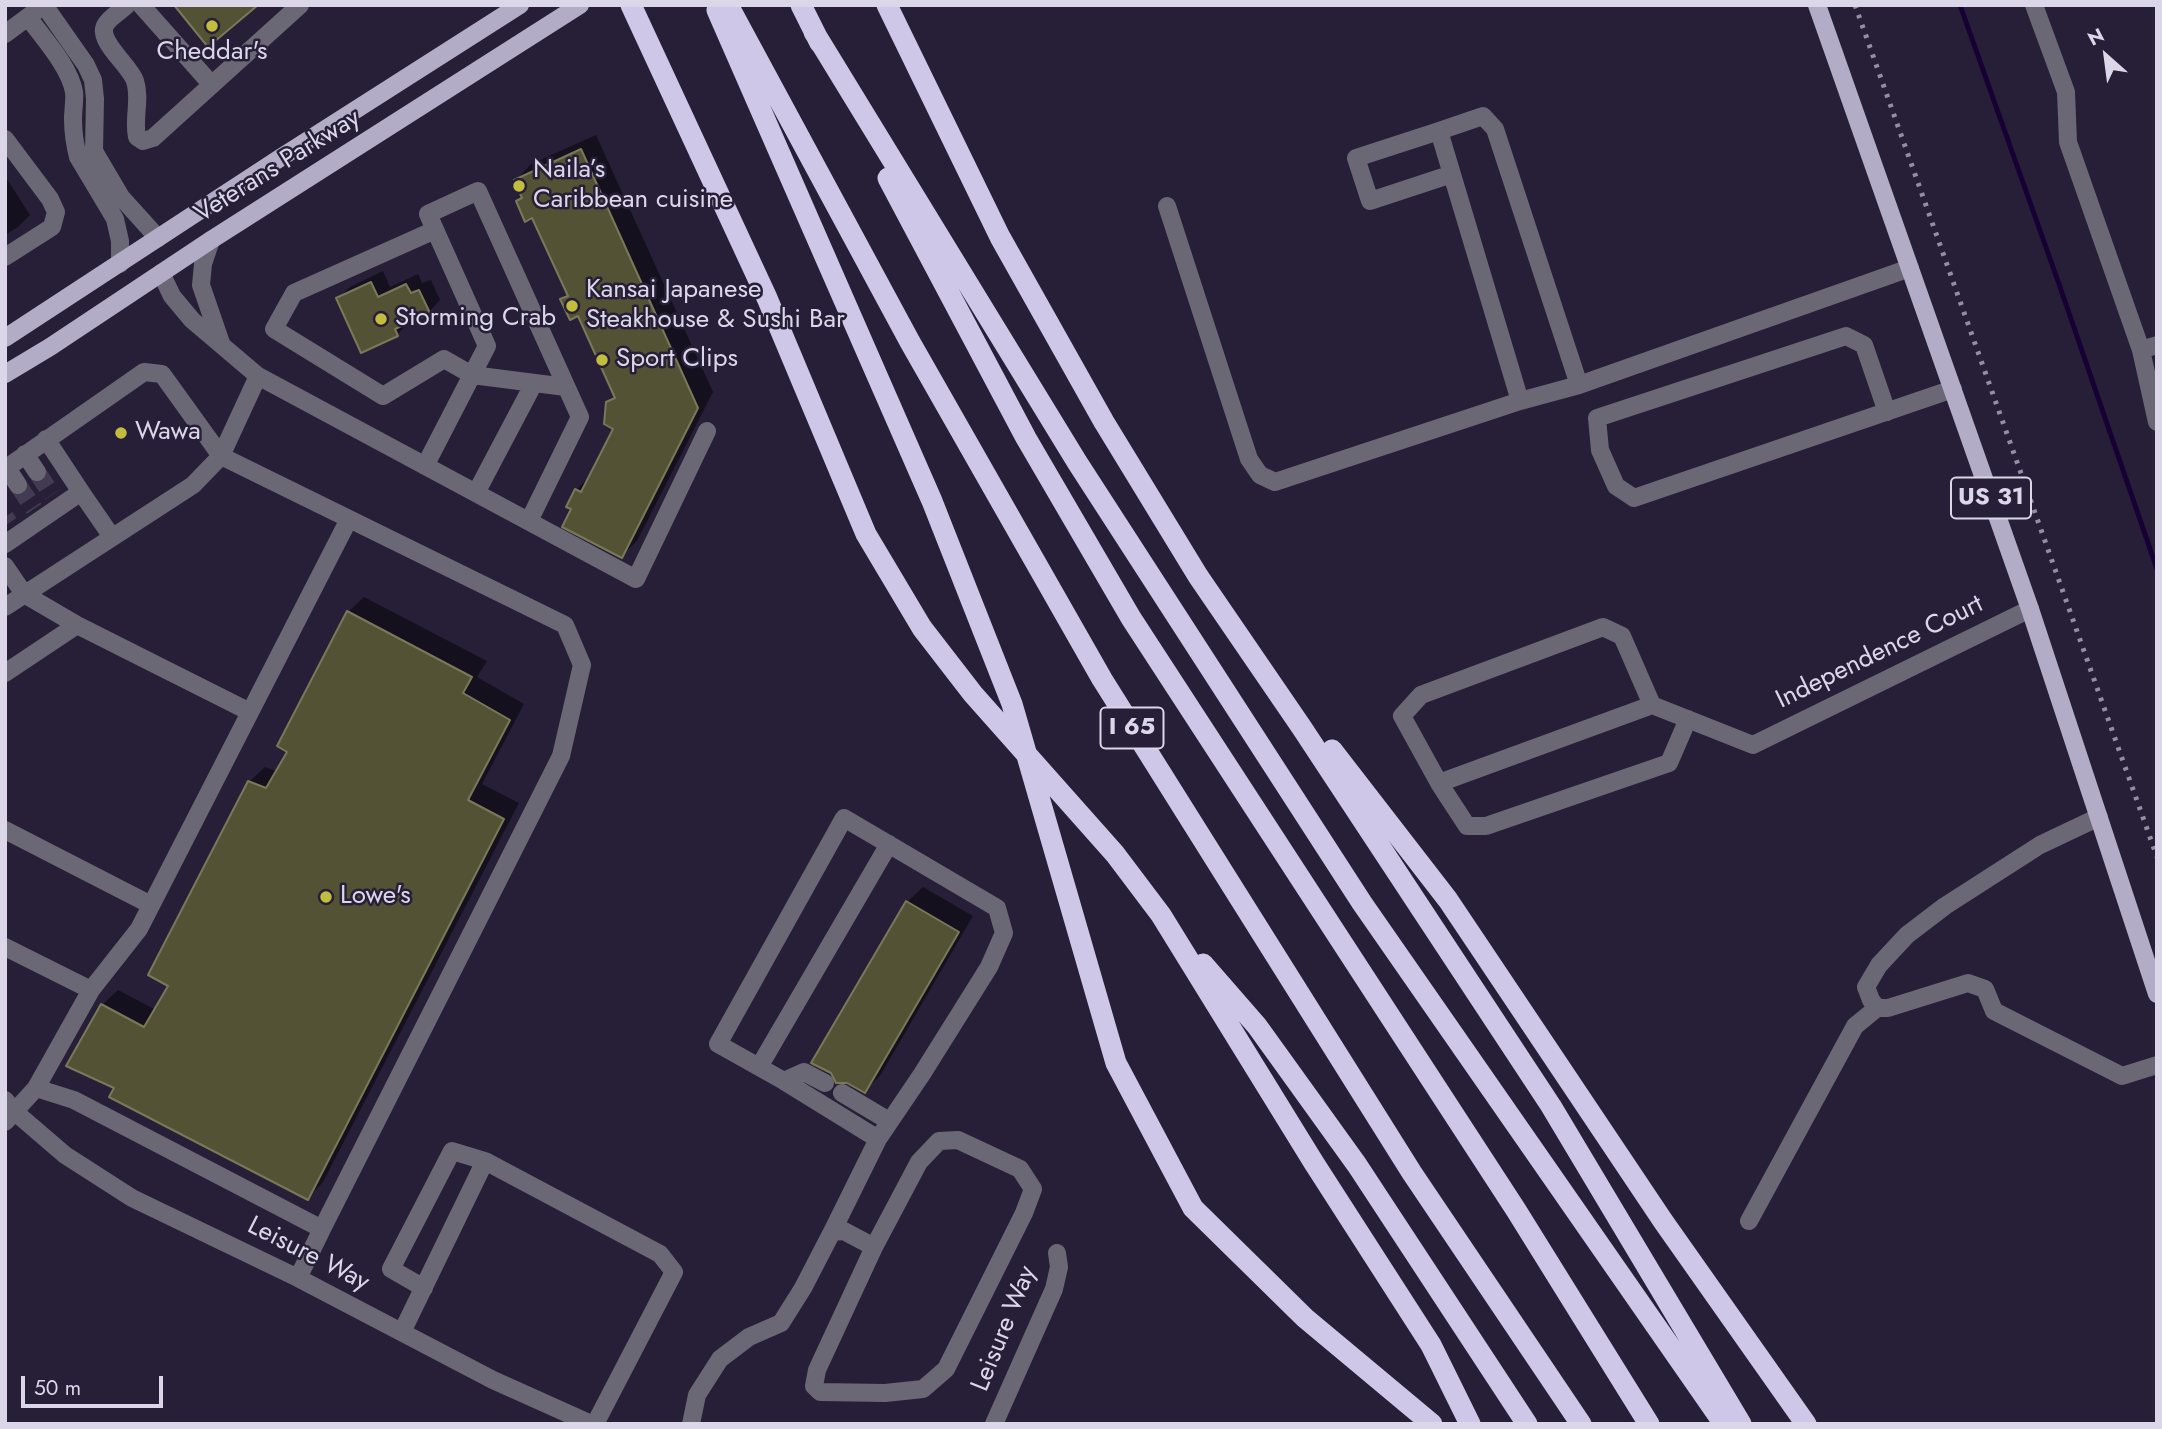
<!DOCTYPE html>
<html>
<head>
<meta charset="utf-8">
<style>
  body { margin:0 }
  #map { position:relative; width:2162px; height:1429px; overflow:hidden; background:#271f38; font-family:Jost,sans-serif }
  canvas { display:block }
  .frame { position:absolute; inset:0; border:7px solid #dbd7e8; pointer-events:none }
  .north { position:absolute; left:2071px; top:21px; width:70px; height:70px; -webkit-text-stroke:5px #271f38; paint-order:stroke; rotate:332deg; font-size:19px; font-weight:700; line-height:28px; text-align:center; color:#dbd7e8 }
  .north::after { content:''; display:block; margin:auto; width:24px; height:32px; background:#dbd7e8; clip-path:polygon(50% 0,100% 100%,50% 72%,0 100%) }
  .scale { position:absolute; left:21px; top:1376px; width:142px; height:32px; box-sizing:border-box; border:4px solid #dbd7e8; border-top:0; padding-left:9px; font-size:21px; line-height:24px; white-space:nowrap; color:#dbd7e8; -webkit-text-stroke:5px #271f38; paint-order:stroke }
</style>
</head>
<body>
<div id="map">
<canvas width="2162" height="1429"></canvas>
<div class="frame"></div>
<div class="north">N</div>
<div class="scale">50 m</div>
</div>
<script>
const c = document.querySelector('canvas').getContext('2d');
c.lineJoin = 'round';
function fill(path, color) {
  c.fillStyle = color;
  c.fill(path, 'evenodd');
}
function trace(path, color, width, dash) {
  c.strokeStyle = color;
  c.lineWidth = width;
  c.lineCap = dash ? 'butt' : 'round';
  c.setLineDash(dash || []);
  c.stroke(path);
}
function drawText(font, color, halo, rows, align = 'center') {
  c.font = font + ' Jost,sans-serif';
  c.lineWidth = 5;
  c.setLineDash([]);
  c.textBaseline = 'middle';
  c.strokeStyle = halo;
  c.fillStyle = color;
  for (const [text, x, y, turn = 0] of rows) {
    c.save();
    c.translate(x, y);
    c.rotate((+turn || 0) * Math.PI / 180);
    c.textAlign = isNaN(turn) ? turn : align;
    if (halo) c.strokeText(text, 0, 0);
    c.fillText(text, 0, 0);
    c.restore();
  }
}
fill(new Path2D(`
  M596,135L713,392L637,541L621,556L573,509L576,490L592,474L616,428L608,403L616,395L579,314L562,300L569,294L533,216L518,202L523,196L516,180L531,164Z
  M5,176L30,215L18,227L5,235Z
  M383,271L390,287L418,274L422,283L431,280L440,300L429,312L407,321L408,323L397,335L338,298L350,287Z
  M364,597L487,661L477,677L524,704L482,784L519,803L323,1182L308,1198L116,1087L102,1005L118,990L156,1010L170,985L249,782L265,767L276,771L290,751L348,612Z
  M923,887L973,916L880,1076L864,1091L907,902Z`), '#0007');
trace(new Path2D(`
  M1960,5L2059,284L2157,569`), '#170134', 5);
const building = new Path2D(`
  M174,5H258L208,47Z
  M581,149L698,408L622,558L562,527L571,509L566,507L575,489L581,492L613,429L604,424L606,402L615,398L578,316L570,320L560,299L568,296L532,218L525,222L516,201L522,198L514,180Z
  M371,282L378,297L406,284L411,293L419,290L430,313L395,329L398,336L361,353L336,298Z
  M347,611L472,677L463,693L510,720L468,800L504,819L308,1200L109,1097L114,1088L66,1066L101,1004L144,1027L168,986L148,975L248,781L266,788L287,752L277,746Z
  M906,901L959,932L865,1093L847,1083H836L831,1073L811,1063Z`);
fill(building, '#535234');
trace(building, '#797959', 2);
trace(new Path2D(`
  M37,472L52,495
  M18,485L34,509
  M5,517L9,523`), '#423b52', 18, [18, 9]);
trace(new Path2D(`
  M44,5L86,65L93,80L95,99L94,151L121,197L158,238
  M127,5C121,11 110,17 106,24C95,40 130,65 135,81C141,99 133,118 137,137L143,141L153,138L300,5
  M141,5L212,85
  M2034,5L2066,92L2068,142L2141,350L2157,345
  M28,17C43,38 70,67 74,92C75,100 73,110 73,119C73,131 75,145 78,157L115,219L120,241V264
  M5,34L36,11
  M1439,131L1356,158L1370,201L1452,174
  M5,139L50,199L56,212L52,227L5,257
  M1167,206L1249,459L1260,475L1275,482L1520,401L1579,385L1910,268
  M435,230L294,293L274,329L383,396L444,359L472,375L566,387
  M211,240L203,264L201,285L221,343
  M161,273L172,296L192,320L258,376L636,579L707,431
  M2141,350L2157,422
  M1520,401L1439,131L1483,116L1495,129L1579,385
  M1887,412L1864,345L1846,336L1597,418L1600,450L1616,486L1634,498L1953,389
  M46,439L81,492
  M25,454L37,472
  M425,466L487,346L428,214L478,191L580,417L529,521
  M7,468L18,485
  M5,469L144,372L162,374L221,456L565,625L582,665L561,756L322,1229L74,1100L36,1088L5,1122
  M476,493L534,383
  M5,544L81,492L112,537
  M5,566L24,594L77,625
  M5,607L193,485L221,456L258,376
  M5,673L77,625L250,712
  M1652,705L1622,636L1603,627L1421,695L1402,716L1439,783L1652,705L1753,745L2030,609
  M1439,783L1467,826H1486L1669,763L1688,719
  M2099,817L2040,845L1945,906L1907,935L1879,965L1866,987L1871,1000L1877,1008H1888L1968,983L1985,989L1994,1011L2122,1076L2157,1065
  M5,830L151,905
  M5,947L91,990L36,1088
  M91,990L139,929L349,519
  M759,1067L889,844
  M784,1081L804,1072L825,1083
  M842,1093L889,1121
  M5,1100L15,1112L65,1155L132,1198L298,1278L493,1380L591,1424
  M958,1140L1020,1169L1033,1189L1024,1213L946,1369L923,1389L885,1393L820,1392L814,1386L817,1370L874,1247L919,1162L939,1141Z
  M1749,1221L1855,1026L1877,1008
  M832,1232L878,1139L922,1074L989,967L1004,933L997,908L844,818L718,1044L784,1081L878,1139
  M298,1278L322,1229
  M424,1288L391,1269L452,1151L485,1161
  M402,1332L485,1161L660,1254L674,1272L595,1424
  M691,1424L697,1395L720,1359L749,1337L781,1323L803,1288L832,1232L844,1231L874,1247
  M994,1424L1054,1289L1059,1267L1057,1253`), '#6b6875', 18);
trace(new Path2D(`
  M1817,5L2030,609L2157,994
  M5,338L277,160L520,5
  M5,374L50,347L211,240L580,5`), '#b3acc7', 18);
trace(new Path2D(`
  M631,5L767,298L866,534L922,628L973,694L1115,854L1161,915L1314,1163L1431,1345L1470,1424
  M728,5L910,342L1102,679L1412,1173L1581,1424
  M801,5L820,43
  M887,5L1000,237L1104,422L1198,576L1302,728L1551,1106L1741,1424
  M717,10L932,501L1012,704L1116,1063L1193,1208L1305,1318L1432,1424
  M814,32L1077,462L1362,903L1724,1424
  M888,178L1026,438L1131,618L1516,1210L1649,1424
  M1332,750L1448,900L1663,1221L1806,1424
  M1203,964L1257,1026L1357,1165L1527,1424`), '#cfc7e8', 21);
trace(new Path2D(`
  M1855,5L2157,857`), '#938ea2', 5, [3.5, 7]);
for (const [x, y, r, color] of [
  [212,26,7,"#c2bd3f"],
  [519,186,7,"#c2bd3f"],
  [572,306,7,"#c2bd3f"],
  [381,319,7,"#c2bd3f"],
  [602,360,7,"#c2bd3f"],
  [121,433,7,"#c2bd3f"],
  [326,897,7,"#c2bd3f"]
]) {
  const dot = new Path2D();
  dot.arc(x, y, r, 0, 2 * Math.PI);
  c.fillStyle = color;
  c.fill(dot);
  trace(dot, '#271f38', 2.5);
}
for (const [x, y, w] of [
  [1991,498,80],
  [1132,728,63]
]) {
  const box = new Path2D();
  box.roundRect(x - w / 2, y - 20.5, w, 41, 5);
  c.fillStyle = '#271f38';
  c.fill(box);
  trace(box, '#dbd7e8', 2);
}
drawText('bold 24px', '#dbd7e8', null, [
  ["US 31",1991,498],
  ["I 65",1132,728]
]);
drawText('26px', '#dbd7e8', '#271f38', [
  ["Cheddar's",212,53,"center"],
  ["Naila’s",533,171],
  ["Caribbean cuisine",533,201],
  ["Kansai Japanese",586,291],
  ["Steakhouse & Sushi Bar",586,321],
  ["Storming Crab",395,319],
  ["Sport Clips",616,360],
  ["Wawa",135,433],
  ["Lowe's",340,897]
], 'left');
drawText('26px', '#dbd7e8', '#271f38', [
  ["Veterans Parkway",278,167,-32],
  ["Independence Court",1880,653,-26],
  ["Leisure Way",308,1255,27],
  ["Leisure Way",1005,1329,-68]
]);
</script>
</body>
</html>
